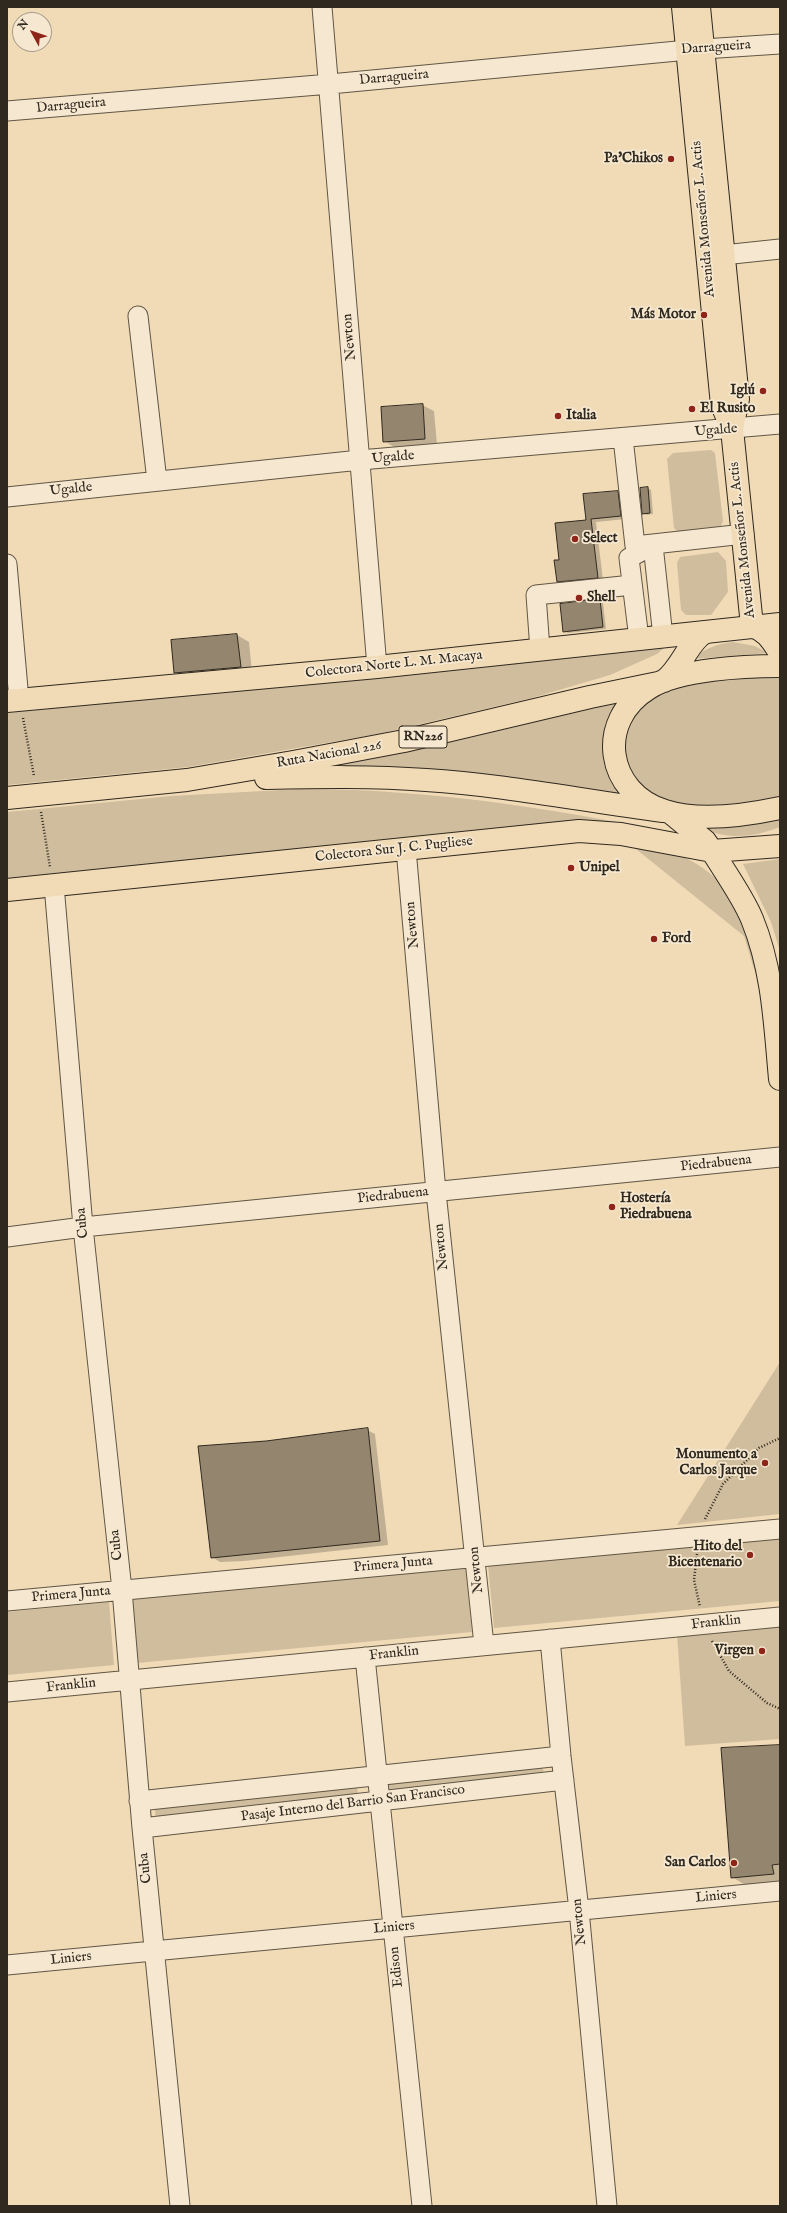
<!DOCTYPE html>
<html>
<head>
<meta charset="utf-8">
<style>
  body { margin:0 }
  #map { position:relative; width:787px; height:2213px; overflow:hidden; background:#f1dbb7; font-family:"IM FELL English",serif }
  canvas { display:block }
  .frame { position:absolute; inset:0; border:8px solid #30291f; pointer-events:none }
  .north { position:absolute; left:12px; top:12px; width:40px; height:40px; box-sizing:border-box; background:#f6e8d0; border:1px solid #a79c89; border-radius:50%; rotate:310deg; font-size:11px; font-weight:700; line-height:16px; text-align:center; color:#30291f }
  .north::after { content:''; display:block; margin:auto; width:14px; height:18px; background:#8f2418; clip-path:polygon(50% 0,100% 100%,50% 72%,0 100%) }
</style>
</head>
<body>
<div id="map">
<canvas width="787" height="2213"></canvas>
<div class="frame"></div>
<div class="north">N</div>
</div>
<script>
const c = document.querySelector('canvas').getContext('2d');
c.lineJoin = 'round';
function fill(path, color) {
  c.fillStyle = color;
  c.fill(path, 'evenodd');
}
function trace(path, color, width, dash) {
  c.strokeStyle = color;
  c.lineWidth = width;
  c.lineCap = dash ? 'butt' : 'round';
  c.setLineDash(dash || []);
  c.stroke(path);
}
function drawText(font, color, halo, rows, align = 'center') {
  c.font = font + ' "IM FELL English",serif';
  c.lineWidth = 3.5;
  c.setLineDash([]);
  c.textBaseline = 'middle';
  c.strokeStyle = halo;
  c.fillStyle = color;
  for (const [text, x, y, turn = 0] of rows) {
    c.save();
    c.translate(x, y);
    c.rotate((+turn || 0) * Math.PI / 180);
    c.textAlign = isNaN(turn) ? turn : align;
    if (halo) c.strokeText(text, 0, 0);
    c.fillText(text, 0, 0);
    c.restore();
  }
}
fill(new Path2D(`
  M711,450L715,453L723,521L721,526L717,529L680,534L674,528L667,459L673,453Z
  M718,552L726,561L728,592L711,615H686L681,610L677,563L680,557Z
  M733,642L755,646L768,653L693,659C705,648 717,644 733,642Z
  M664,648L657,654L610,675L532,698L378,734L188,767L7,785V713Z
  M780,675V797C755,802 684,811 662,800C638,788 626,773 625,746C624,729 635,709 649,699C657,694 666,692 675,689C711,678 743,677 780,675Z
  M619,698C599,735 595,766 623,800L318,766C420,751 520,728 619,698Z
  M299,789C406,789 511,802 616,822H596L7,882V812L171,796Z
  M780,818V827C752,838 726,840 698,827Z
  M626,844C638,846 651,846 662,849C680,854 700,864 714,877C741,903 756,956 761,992L744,936L636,849Z
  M780,859V951L771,922L743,864Z
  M780,1362V1514L677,1525Z
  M780,1537V1601L494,1628L488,1565Z
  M466,1567L472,1632L137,1663L131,1598Z
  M109,1602L114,1665L7,1675V1612Z
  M780,1625V1739L685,1746L677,1634Z
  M542,1762L544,1775L389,1792L388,1779Z
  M357,1783L358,1797L156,1819L154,1804Z`), '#d0bd9d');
fill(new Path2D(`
  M422,405L434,411L437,445L396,448L384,441Z
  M647,488L651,490L653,514L647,515L643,513Z
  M618,492L623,495L626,519L596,522L603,580L564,584L558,581L560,561L587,521Z
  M600,600L603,603L606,629L568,633L564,631Z
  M237,635L249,642L252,673L187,679L175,672L172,641Z
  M367,1430L375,1434L388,1545L244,1561L220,1562L212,1557L266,1442Z
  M780,1747V1884L747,1886L732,1877Z`), '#0003');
const building = new Path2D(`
  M423,404L425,439L383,442L381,407Z
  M648,487L650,513L642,514L640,488Z
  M618,491L621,516L591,519L598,578L557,582L554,560H559L555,523L586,520L583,494Z
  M600,599L603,627L563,632L560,604Z
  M237,634L241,667L174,673L171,640Z
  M368,1428L380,1541L211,1558L198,1446L266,1441Z
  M780,1745V1864L772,1865L774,1874L731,1878L721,1748Z`);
fill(building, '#94866e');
trace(building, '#30291f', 1);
const minor = new Path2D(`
  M322,7L377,667
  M7,111L330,84L688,50L780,44
  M723,255L780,249
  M138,316L157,481
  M623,438L635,546L744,534
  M7,497L360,460L780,424
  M7,564L19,700
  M639,639L629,558L653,545L663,637
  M540,650L536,595L632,585
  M406,849L436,1192L484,1645
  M54,885L83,1227L122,1590L142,1828L180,2206
  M7,1237L83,1227L780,1157
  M7,1601L780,1529
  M550,1639L561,1756L579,1910L607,2206
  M365,1657L422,2206
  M7,1692L780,1617
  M139,1801L561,1756
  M142,1828L564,1780
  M7,1965L780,1891`);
const major = new Path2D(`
  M683,7L722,405L732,429L752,626
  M699,7L738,399L732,429
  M7,701L377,667L780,624
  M712,851C725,872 743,897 752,919C773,970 775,1025 780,1079
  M7,890L579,831L621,834L712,851L780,846`);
const highway = new Path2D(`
  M752,626C767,631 772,641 780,653
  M780,666C745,666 679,669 649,688C595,721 606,793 665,811C699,822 747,815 780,808
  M664,681C682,668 689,639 706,632
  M266,778C319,777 373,776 426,780C506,785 584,801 663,811
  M7,798L187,780L293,762L404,741L590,697L658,683
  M671,813L705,841L712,851`);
trace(minor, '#605645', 21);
trace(major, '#30291f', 24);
trace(highway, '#30291f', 24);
trace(new Path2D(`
  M23,718L34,776
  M41,812L50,867
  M705,1519L723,1484L759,1448L780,1438
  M697,1554L694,1580L700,1607
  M712,1641L729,1671L767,1703L780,1709`), '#30291f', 2.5, [1, 2]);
trace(minor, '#f6e8d0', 19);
trace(major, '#f1dbb7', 22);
trace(highway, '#f1dbb7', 22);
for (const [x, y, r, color] of [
  [671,159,4,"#8f2418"],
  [704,315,4,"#8f2418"],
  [763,391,4,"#8f2418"],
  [692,409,4,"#8f2418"],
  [558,416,4,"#8f2418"],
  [575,539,4,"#8f2418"],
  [579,598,4,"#8f2418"],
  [571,868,4,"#8f2418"],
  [654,939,4,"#8f2418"],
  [612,1207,4,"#8f2418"],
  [765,1463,4,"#8f2418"],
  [750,1555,4,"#8f2418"],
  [762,1651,4,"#8f2418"],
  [734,1863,4,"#8f2418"]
]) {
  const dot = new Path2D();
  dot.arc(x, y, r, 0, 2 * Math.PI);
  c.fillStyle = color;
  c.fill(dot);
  trace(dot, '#f6e8d0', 1.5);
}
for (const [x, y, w] of [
  [423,737,48]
]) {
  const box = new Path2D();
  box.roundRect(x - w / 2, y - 11, w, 22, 3);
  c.fillStyle = '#f6e8d0';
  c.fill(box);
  trace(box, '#30291f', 1);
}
drawText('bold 13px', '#30291f', null, [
  ["RN226",423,737]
]);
drawText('14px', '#30291f', '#f6e8d0', [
  ["Darragueira",716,48,-4],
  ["Darragueira",394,78,-5],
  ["Darragueira",71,106,-5],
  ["Avenida Monseñor L. Actis",704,219,-95],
  ["Newton",350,337,-95],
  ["Ugalde",716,431,-5],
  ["Ugalde",393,458,-5],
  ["Ugalde",71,490,-6],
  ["Avenida Monseñor L. Actis",743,540,-96],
  ["Colectora Norte L. M. Macaya",394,665,-6],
  ["Ruta Nacional 226",329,755,-10],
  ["Colectora Sur J. C. Pugliese",394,850,-6],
  ["Newton",413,925,-95],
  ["Piedrabuena",716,1164,-6],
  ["Piedrabuena",393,1196,-6],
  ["Cuba",83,1223,-95],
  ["Newton",442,1247,-96],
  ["Cuba",117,1545,-96],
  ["Primera Junta",393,1565,-5],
  ["Newton",477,1570,-96],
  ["Primera Junta",71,1595,-5],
  ["Franklin",716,1623,-6],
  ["Franklin",394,1654,-6],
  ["Franklin",71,1686,-6],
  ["Pasaje Interno del Barrio San Francisco",353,1804,-7],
  ["Cuba",146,1868,-96],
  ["Liniers",716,1897,-5],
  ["Newton",580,1922,-96],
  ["Liniers",394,1928,-5],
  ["Liniers",71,1959,-6],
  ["Edison",397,1967,-96]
]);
drawText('bold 14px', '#30291f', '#f6e8d0', [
  ["Pa'Chikos",663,159],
  ["Más Motor",696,315],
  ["Iglú",755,391],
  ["El Rusito",700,409,"left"],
  ["Italia",566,416,"left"],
  ["Select",583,539,"left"],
  ["Shell",587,598,"left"],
  ["Unipel",579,868,"left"],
  ["Ford",662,939,"left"],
  ["Hostería",620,1199,"left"],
  ["Piedrabuena",620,1215,"left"],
  ["Monumento a",757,1455],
  ["Carlos Jarque",757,1471],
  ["Hito del",742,1547],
  ["Bicentenario",742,1563],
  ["Virgen",754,1651],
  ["San Carlos",726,1863]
], 'right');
</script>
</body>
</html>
